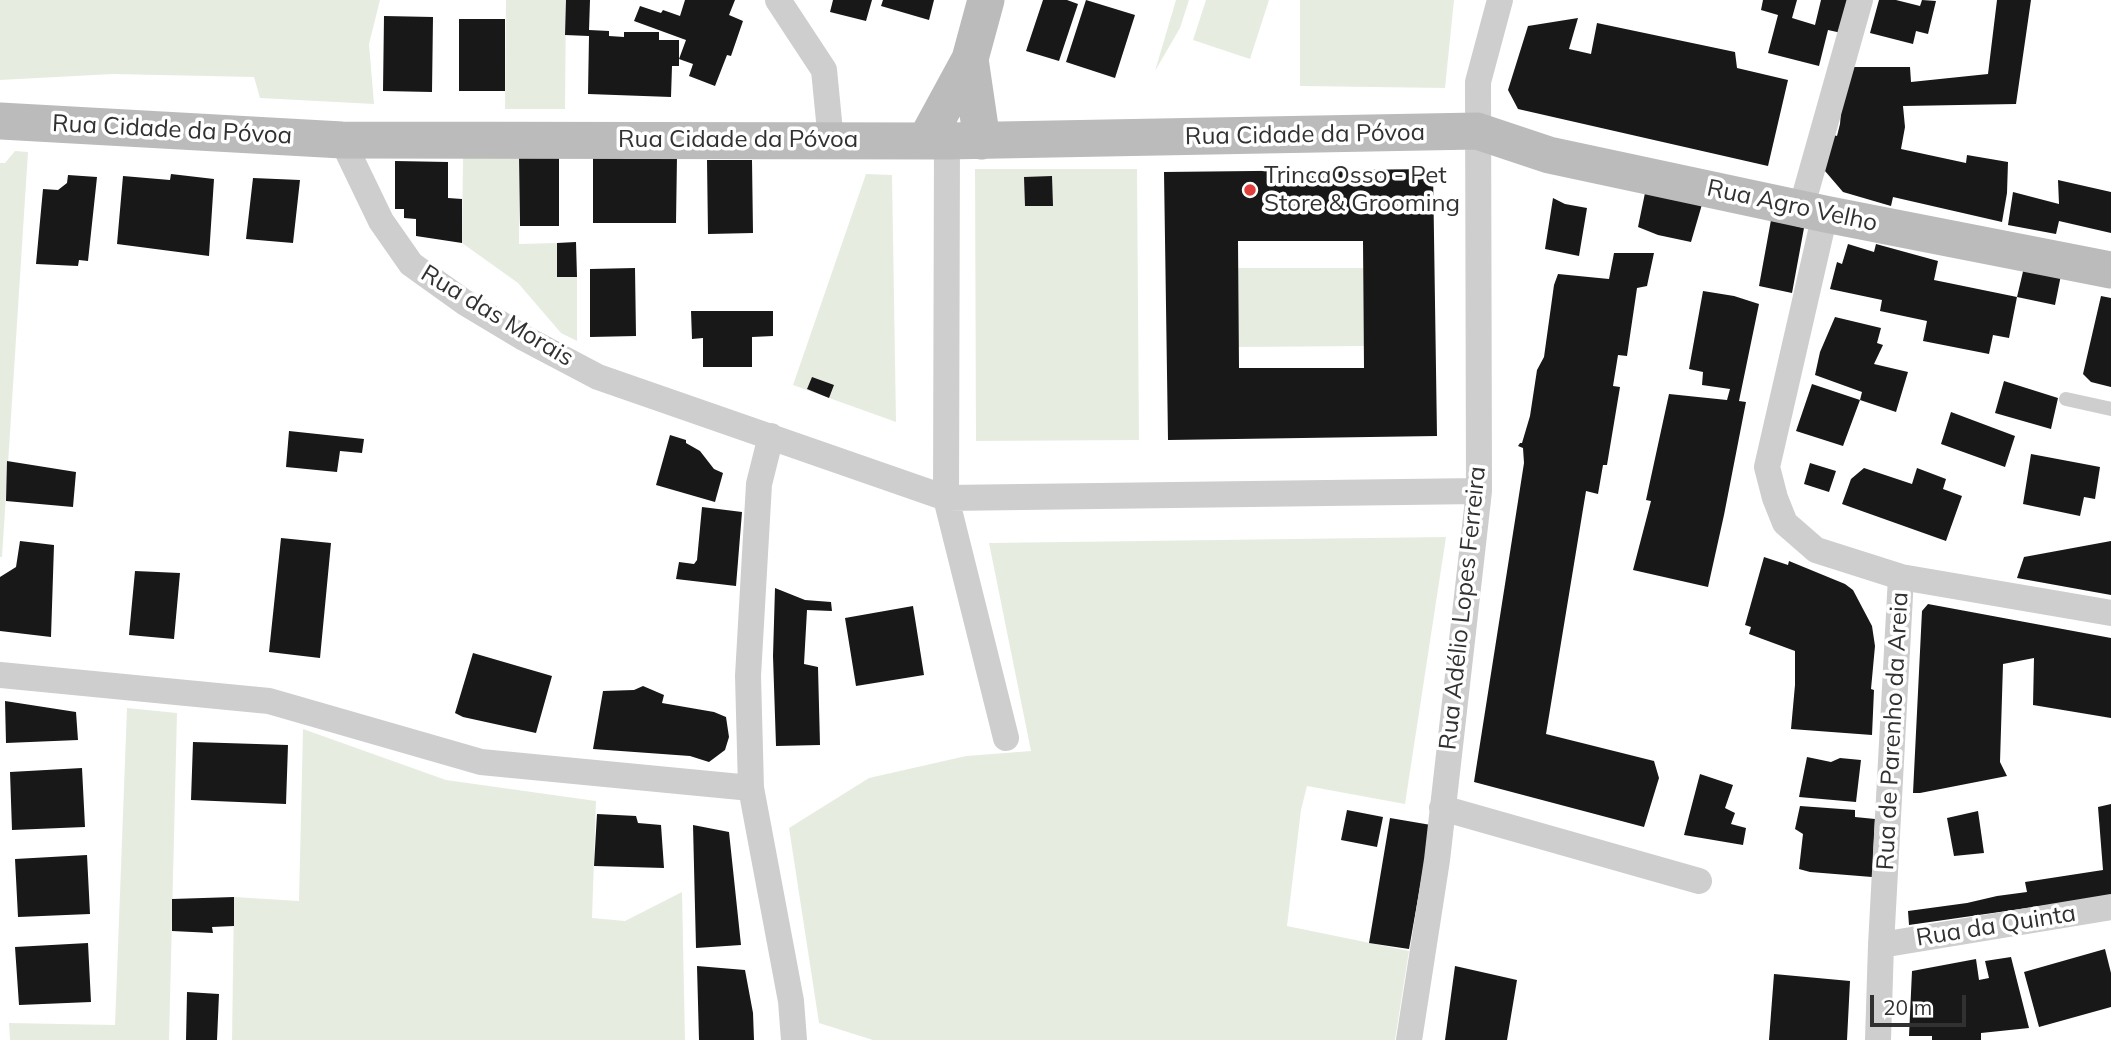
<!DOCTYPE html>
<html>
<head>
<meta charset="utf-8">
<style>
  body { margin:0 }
  #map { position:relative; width:2111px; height:1040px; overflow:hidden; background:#fff; font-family:Mulish,sans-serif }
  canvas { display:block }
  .scale { position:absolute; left:1870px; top:995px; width:96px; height:32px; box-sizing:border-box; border:4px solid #313131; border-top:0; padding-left:9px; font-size:21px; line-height:24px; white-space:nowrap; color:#313131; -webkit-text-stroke:5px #fff; paint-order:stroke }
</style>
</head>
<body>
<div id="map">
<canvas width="2111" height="1040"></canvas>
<div class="scale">20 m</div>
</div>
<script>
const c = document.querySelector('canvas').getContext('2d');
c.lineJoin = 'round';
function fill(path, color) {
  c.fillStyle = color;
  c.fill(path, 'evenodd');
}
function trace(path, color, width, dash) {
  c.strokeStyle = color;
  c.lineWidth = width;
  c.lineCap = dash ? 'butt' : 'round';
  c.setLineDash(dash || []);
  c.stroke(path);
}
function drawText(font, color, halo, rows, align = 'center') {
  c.font = font + ' Mulish,sans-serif';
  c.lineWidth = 7;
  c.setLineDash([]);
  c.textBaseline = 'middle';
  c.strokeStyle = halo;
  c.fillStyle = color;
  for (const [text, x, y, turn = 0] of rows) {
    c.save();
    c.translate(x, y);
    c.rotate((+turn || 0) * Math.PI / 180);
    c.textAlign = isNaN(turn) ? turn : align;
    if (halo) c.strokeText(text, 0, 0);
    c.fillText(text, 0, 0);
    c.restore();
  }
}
fill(new Path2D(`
  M0,0H380L369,44L374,104L260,98L254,77L113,74L0,80Z
  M506,0H566L565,109H505Z
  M1176,0H1189L1180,28L1155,71Z
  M1206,0H1269L1250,59L1193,40Z
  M1300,0H1454L1445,88L1300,86Z
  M15,151L28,152L2,557H0V163H5Z
  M463,156H519V244L557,243V277H577V341L561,333L518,283L462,243Z
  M975,169H1137L1139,440L976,441Z
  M866,174L892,175L896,422L793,385Z
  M1238,268H1363L1364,346L1238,347Z
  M1446,537L1405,804L1307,786L1301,810L1287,926L1409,951L1395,1040H873L819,1023L789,828L869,778L966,756L1031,751L989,543Z
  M127,708L177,713L169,1040H10L9,1023L115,1025Z
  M303,729L446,780L596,801L592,918L625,921L682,892L685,1040H232L234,897L299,901Z`), '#e6ede0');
fill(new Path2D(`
  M566,0H590L589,30L609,31V36L624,37V32H659V40H679V66H672L671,97L588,94L589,36L565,35Z
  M685,0H735L729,15L743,21L731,56L727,55L715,86L689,76L693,64L679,59L686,40L634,21L640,6L661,13L663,10L680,16Z
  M833,0H872L866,21L830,12Z
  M883,0H934L929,20L881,6Z
  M1043,0H1067L1078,4L1059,61L1026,51Z
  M1086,0L1135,15L1115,78L1066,62Z
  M1763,0H1797L1792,18L1815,25L1821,0H1855L1846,34L1828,30L1819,66L1768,53L1778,15L1761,10Z
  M1879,0H1896L1920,6L1922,0L1936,1L1928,34L1916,31L1913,44L1870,33Z
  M1997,0H2031L2016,104L1903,106L1905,127L1901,149L1966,163L1967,155L2008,162L2007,193L2002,222L1893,197L1891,206L1843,192L1819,164L1830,134L1837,136L1840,124L1845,67H1910L1911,82L1988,74Z
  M384,16L433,17L432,92L383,91Z
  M1578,18L1569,49L1591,54L1597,23L1735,52L1737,68L1788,80L1768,166L1518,109L1508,90L1528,26Z
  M459,19H505V91H459Z
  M519,156H559V226H520Z
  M593,156H677L676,223H593Z
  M707,160H752L753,233L708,234Z
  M395,161L448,162V198L462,199V243L416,236V219L404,218V209H395Z
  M1433,169L1437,436L1168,440L1164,172ZM1238,241H1363L1364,368H1239Z
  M171,174L214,179L209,256L117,244L123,176L170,180Z
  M68,175L97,177L88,261L79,260L78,266L36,264L43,189L58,190L67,183Z
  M1052,176L1053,206H1025L1024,177Z
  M253,178L300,180L293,243L246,239Z
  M2058,180L2111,192V233L2059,221L2056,234L2008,225L2013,192L2059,204Z
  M1645,193L1703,201L1691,242L1658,235L1638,227Z
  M1553,198L1565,204L1587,208L1579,256L1545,249Z
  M1771,220L1804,228L1792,293L1759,286Z
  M576,242L577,277H557V243Z
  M1848,244L1874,252L1876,244L1938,261L1934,280L2017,297L2009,338L1993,335L1989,354L1923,341L1927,321L1880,311L1882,300L1830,289L1837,262L1842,264Z
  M1614,253H1654L1647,286L1637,288L1627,356L1618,355L1613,386L1620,387L1607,465H1603L1598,494L1586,491L1546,734L1654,761L1659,778L1644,827L1474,782L1524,463L1523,448L1518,446L1520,443H1522L1530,416L1537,370L1544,357L1554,285L1558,274L1609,279Z
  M2025,263L2062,270L2055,305L2017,297Z
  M635,268L636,336L590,337V269Z
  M1703,291L1734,296L1759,304L1739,401L1746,402L1724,515L1708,587L1633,570L1651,501L1646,500L1669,394L1727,400L1730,389L1702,385L1703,372L1689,369Z
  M2101,296L2111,298V387L2091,382L2083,374Z
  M691,311H773V336L752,337V367H703V338L692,339Z
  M1835,317L1881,328L1877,343L1883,345L1874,364L1908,372L1896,412L1860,400L1862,392L1815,375L1820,352Z
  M812,377L834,385L829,398L807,389Z
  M2004,381L2058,398L2051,429L1995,413Z
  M1812,384L1860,400L1843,446L1796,431Z
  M1951,412L2015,436L2005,467L1941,444Z
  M289,431L364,439L362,453L340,451L337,472L286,467Z
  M670,435L686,440V443L700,451L714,469L723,473L715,502L656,485Z
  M2031,454L2100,467L2095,499L2084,497L2080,516L2023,504Z
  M7,461L76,472L73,507L6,501Z
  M1810,463L1836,471L1829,492L1804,484Z
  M1864,468L1912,484L1917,468L1946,479L1943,489L1962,496L1946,541L1842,504L1851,479Z
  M702,507L742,512L736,586L676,579L679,562L694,564L697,560Z
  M281,538L331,543L320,658L269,652Z
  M20,541L54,545L51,637L0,631V577L16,567Z
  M2111,541V595L2017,578L2024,557Z
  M1764,557L1788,565L1789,561L1845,584L1853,590L1872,626L1875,646L1871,689L1874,690L1872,735L1791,729L1795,685V651L1749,634L1751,627L1745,625Z
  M135,571L180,573L174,639L129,635Z
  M775,588L805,600L831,602L832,611L807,610L804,664L818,667L820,745L776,746L773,656Z
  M1928,604L2111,638V718L2033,705L2034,658L2003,664L2000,762L2007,776L1920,793H1913L1922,611Z
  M913,606L924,675L856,686L845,618Z
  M473,653L552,676L536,733L463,717L455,713Z
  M643,686L664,695L662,703L714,712L726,717L729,737L725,750L709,762L690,756L593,749L603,691L634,690Z
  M5,701L76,712L78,740L6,743Z
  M193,742L288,745L286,804L191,800Z
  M1807,757L1831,762L1840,758L1861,760L1856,802L1799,797Z
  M82,768L85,827L12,830L10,772Z
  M1700,774L1733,785L1725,808L1735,813L1731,824L1746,828L1743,845L1684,835Z
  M2111,804V896L1909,925L1908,911L1967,903L1997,896L2027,892L2025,882L2103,870L2098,807Z
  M1800,806L1855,810V817L1875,819L1872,877L1810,872L1799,869L1803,834L1795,829Z
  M1347,810L1383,817L1377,847L1341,840Z
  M1978,811L1984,853L1954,856L1947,818Z
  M597,814L636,816L638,823L661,825L664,868L594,866Z
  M1390,818L1431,825L1409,949L1369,943Z
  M693,825L729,832L741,945L696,948Z
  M87,855L90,914L18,917L15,859Z
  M234,897V926L212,927L213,933L172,931V899Z
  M88,943L91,1002L19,1005L15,947Z
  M2105,949L2111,973V1007L2039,1027L2024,972Z
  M2011,957L2029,1028L1981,1033V1040H1932V1036H1909L1912,971L1976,959L1979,980L1989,978L1985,961Z
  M697,966L745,970L753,1013L754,1040H699Z
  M1455,966L1517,980L1507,1040H1445Z
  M1774,974L1850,981L1847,1040H1769Z
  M187,992L219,994L217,1040H186Z`), '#181818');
trace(new Path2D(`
  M2066,399L2111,409`), '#cecece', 14);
trace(new Path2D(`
  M778,0L824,70L831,141
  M342,140L381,221L411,264L464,302L524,338L598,377L946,498L1479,491
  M947,141L946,498L1006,738
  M1801,209L1860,0
  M1825,214L1767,467L1775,498L1785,523L1816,550L1901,577L1881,945L1878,1040
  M1901,577L2111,613
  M0,675L269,701L481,762L751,788L791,1001L794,1040
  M751,788L748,676L759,484L771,436
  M1442,808L1699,881
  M1881,945L2111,907
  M1409,1040L1437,860L1479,491L1478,82L1500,0`), '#cecece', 26);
trace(new Path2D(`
  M970,59L982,141
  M0,121L342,140L947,141L1477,131L1549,155L1825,214L2111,270
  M926,140L970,59L986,0`), '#bbb', 37);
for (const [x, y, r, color] of [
  [1250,190,7,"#df3f3c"]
]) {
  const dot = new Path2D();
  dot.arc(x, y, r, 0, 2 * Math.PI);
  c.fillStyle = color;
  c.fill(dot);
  trace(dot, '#fff', 2.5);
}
drawText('24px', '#313131', '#fff', [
  ["Rua Cidade da Póvoa",172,130,3],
  ["Rua Cidade da Póvoa",1305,135,-1],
  ["Rua Cidade da Póvoa",738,140],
  ["Rua Agro Velho",1792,206,12],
  ["Rua das Morais",497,316,31],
  ["Rua Adélio Lopes Ferreira",1463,608,-84],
  ["Rua de Parenho da Areia",1893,731,-87],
  ["Rua da Quinta",1996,926,-9]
]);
drawText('24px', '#313131', '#fff', [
  ["TrincaOsso - Pet",1264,176],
  ["Store & Grooming",1264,204]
], 'left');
</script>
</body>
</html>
